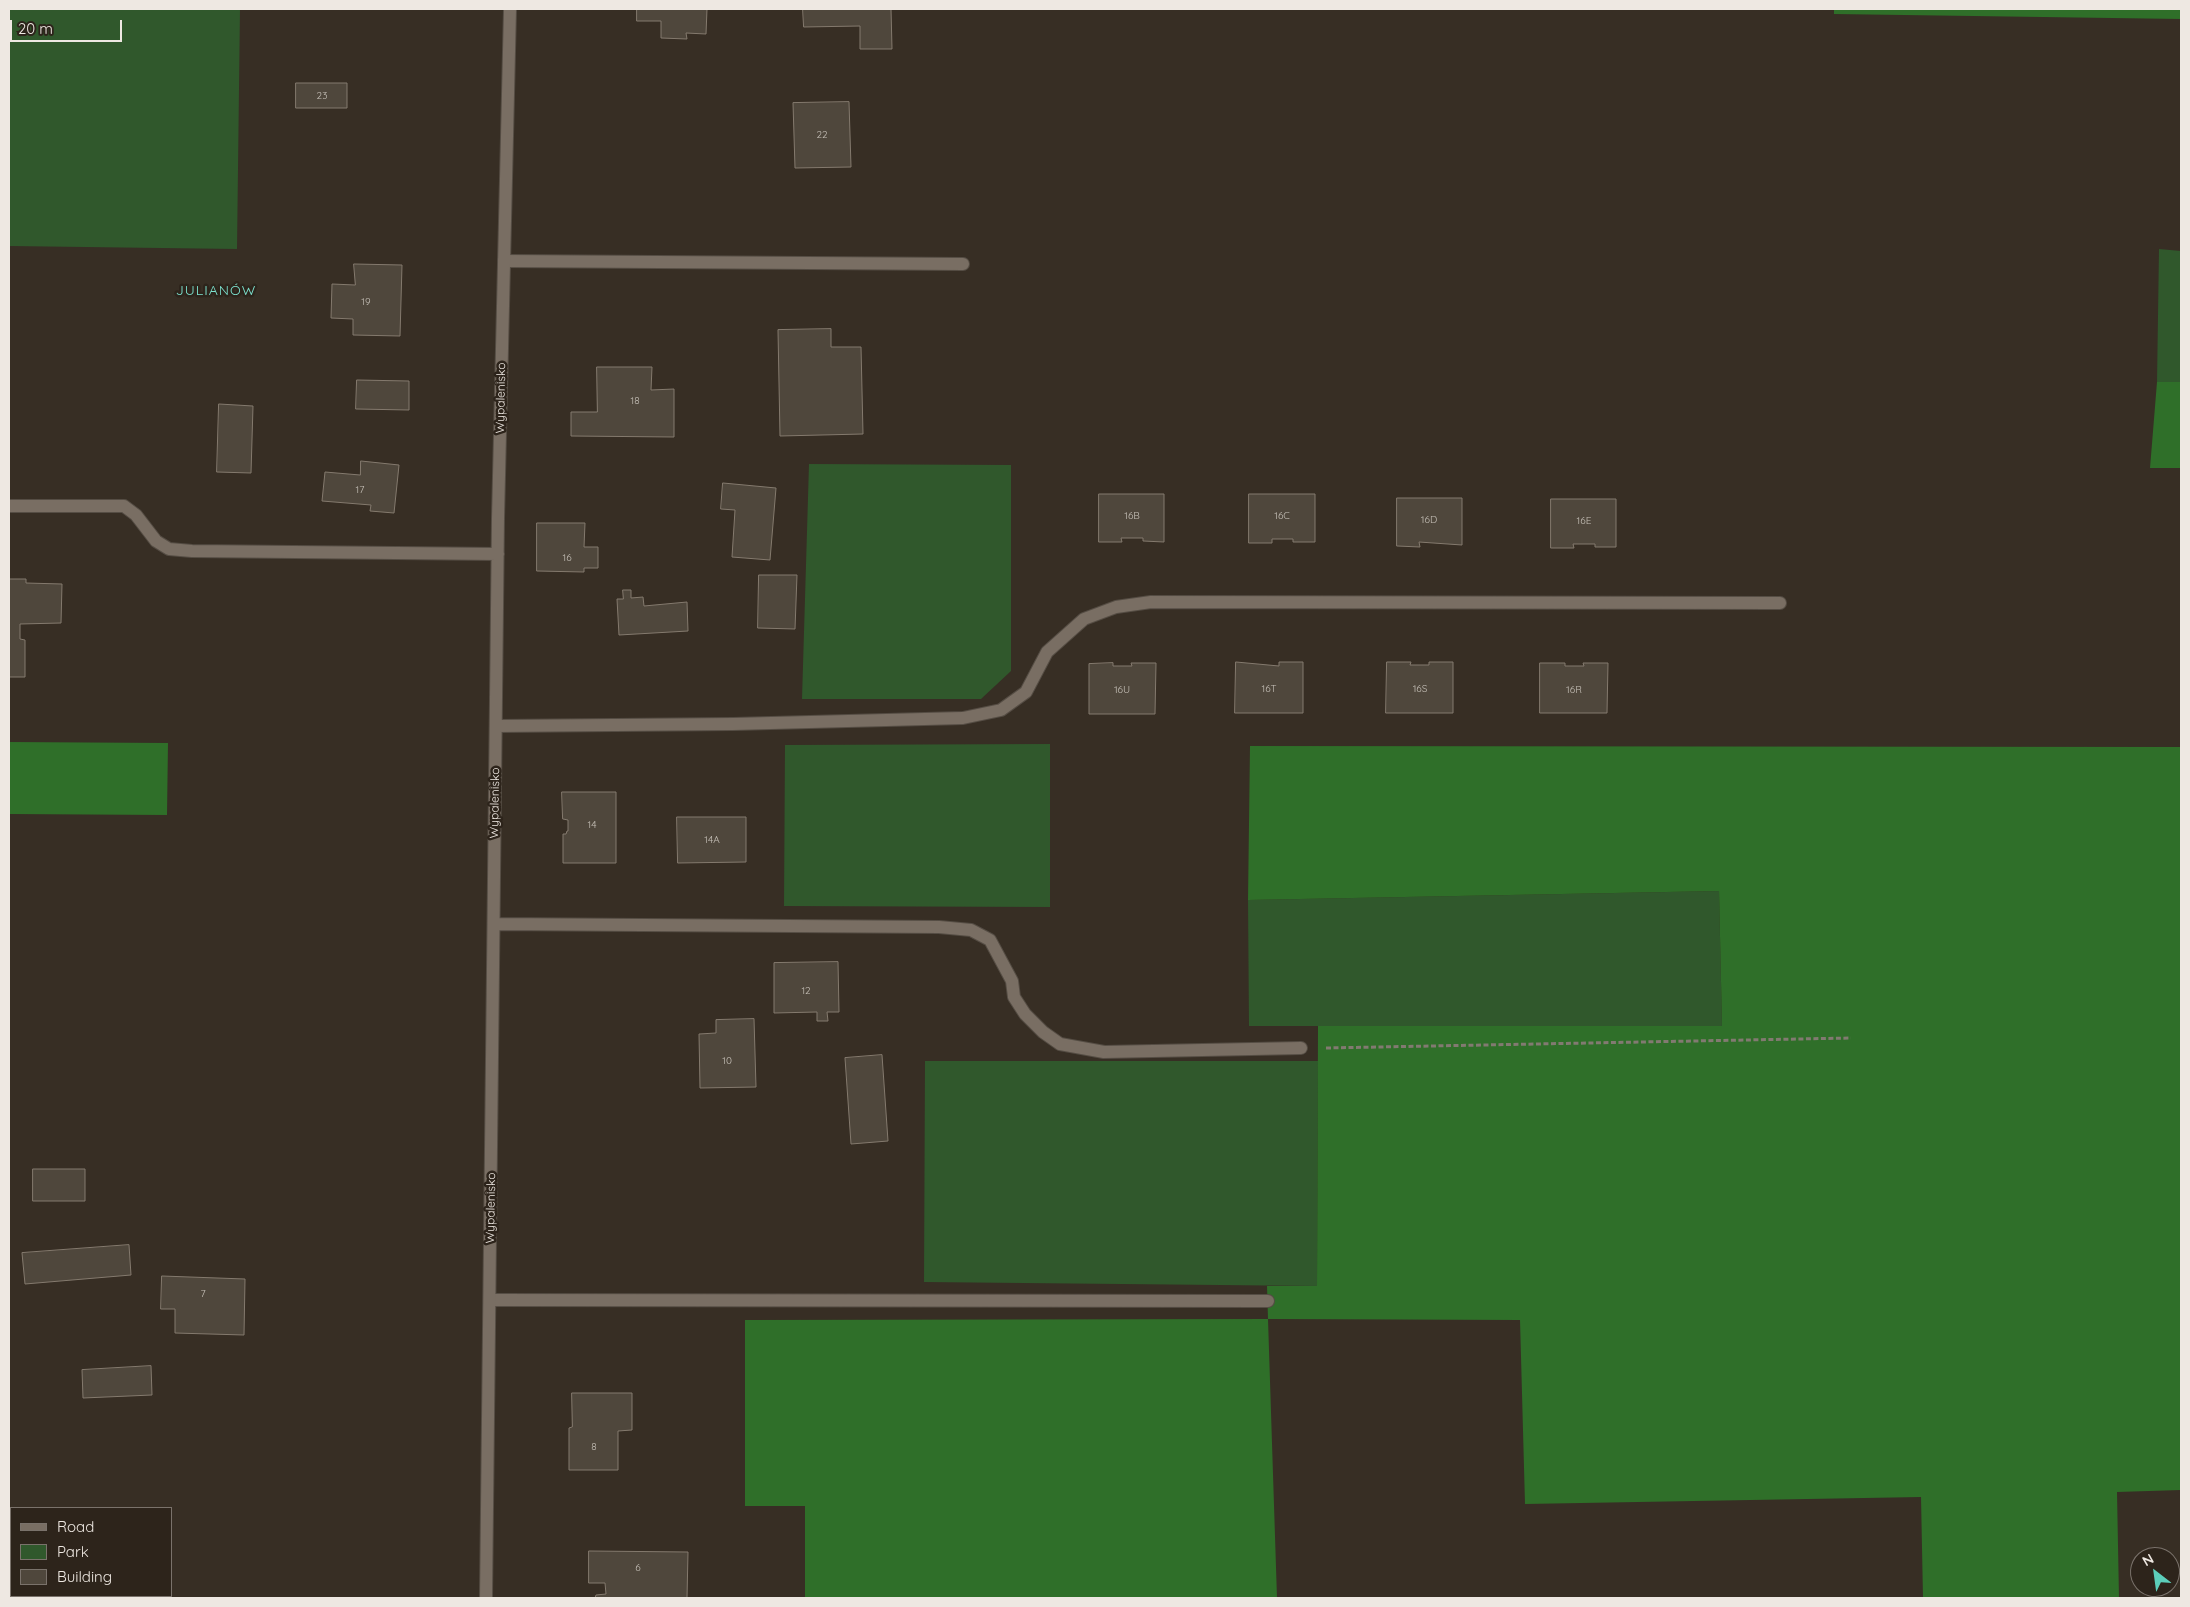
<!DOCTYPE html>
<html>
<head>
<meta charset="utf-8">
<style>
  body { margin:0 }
  #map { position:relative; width:2190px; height:1607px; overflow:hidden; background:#372e24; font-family:Quicksand,sans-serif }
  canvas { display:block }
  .frame { position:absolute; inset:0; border:10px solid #eee8e2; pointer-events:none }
  .legend { position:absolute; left:10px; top:1507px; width:162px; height:90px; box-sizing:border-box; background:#2d241b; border:1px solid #7a726b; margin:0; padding:6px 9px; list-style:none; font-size:15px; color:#eee8e2 }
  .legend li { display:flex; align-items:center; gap:10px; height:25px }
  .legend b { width:25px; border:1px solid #7a726b }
  .north { position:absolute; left:2130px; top:1547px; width:50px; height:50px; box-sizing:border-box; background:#2d241b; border:1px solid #7a726b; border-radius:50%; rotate:330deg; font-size:14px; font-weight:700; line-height:20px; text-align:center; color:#eee8e2 }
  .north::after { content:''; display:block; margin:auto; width:18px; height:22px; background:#5cceba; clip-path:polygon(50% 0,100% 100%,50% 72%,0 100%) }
  .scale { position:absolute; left:10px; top:20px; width:112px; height:22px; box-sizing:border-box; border:2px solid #eee8e2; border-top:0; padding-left:6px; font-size:15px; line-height:18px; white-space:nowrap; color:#eee8e2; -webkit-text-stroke:4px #2d241b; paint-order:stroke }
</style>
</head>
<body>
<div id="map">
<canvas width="2190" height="1607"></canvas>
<div class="frame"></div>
<ul class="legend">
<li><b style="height:6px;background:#796e63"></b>Road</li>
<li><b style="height:14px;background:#30582c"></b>Park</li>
<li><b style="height:14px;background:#4f473c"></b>Building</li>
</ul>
<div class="north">N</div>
<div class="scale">20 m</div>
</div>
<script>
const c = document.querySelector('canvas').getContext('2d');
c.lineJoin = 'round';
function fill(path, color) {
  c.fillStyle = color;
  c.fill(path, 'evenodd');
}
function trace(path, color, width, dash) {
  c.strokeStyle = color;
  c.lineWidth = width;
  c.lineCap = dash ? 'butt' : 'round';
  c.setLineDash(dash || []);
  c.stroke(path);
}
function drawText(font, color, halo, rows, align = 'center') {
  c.font = font + ' Quicksand,sans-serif';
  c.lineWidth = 5;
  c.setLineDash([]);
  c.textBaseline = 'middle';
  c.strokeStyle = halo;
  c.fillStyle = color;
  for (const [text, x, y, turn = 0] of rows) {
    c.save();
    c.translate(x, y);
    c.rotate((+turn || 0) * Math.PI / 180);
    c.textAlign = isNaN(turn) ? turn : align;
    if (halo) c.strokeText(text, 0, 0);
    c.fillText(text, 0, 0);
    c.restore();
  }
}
fill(new Path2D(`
  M9,9H240L237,249L9,246Z
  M2159,249L2181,251V382H2157Z
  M809,464L1011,465V671L981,699H802Z
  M1050,744V907L784,906L785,745Z
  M1719,891L1722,1026H1249L1248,900Z
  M925,1061H1318L1317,1286L924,1282Z`), '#30582c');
fill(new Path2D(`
  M1834,9H2181V19L1834,14Z
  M2157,382H2181V468H2150Z
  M9,742L168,743L167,815L9,814Z
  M1250,746L2181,747V1490L2117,1492L2119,1598H1923L1921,1497L1525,1504L1520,1320L1268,1319L1277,1598H805V1506H745V1320L1268,1319L1267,1286H1317L1318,1026H1722L1719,891L1248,900Z`), '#2f6f29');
const building = new Path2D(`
  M637,9H707L706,34L686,33L687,39L661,38V21H637Z
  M803,9H891L892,49H860V26L804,27Z
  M296,83H347V108H296Z
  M849,102L851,167L795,168L793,103Z
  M354,264L402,265L400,336L353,335V319L331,318L332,284L355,285Z
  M831,329V347H861L863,434L780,436L778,330Z
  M597,367H652L651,390L674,389V437L571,436V412H597Z
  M357,380L409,381V410L356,409Z
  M219,404L253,406L251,473L217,472Z
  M361,461L399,465L394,513L370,511L371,505L322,501L325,472L360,475Z
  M723,483L776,488L770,560L732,557L735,510L721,509Z
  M1099,494H1164V542L1143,541V538H1121L1122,542H1099Z
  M1249,494H1315V542H1293V539H1272V543H1249Z
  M1397,498H1462V545L1419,542L1420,547L1397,546Z
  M1551,499H1616V547H1595V544H1573L1574,548H1551Z
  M537,523H585L584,547H598V568H584V572L537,571Z
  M759,575H797L795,629L758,628Z
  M9,579H26V583L62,584L61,623L20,624V639L25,640V677H9Z
  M623,590H631V598L643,597L644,606L687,602L688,631L619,635L617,599H623Z
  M1236,662L1279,666V662H1303V713H1235Z
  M1387,662H1411L1410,665H1429V662H1453V713H1386Z
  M1113,663V666H1132L1131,663H1156L1155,714H1089V664Z
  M1540,663H1565V666H1584L1583,663H1608L1607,713H1540Z
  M562,792H616V863H563V834H566L567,831H568V820L563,819Z
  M677,817H746V862L678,863Z
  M838,962L839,1012H827L828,1021H817V1012L774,1013V963Z
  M754,1019L756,1087L700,1088L699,1034L716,1033V1020Z
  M882,1055L888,1141L851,1144L845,1058Z
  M33,1169H85V1201H33Z
  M129,1245L131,1275L25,1284L22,1253Z
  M162,1276L245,1279L244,1335L175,1333V1309H161Z
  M151,1366L152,1395L83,1398L82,1370Z
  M572,1393H632V1430L618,1431V1470H569V1428L572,1427Z
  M589,1551L688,1552L687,1598H595L596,1595L606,1594L605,1583H589Z`);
fill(building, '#4f473c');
trace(building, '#847a6e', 1);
const service = new Path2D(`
  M504,261L963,264
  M490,1300L1268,1301`);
const minor = new Path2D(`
  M9,506H124L136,515L156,541L169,549L192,551L498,554
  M496,726L733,724L963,718L1001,710L1026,692L1047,652L1084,619L1116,607L1151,602L1780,603
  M494,924L939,927L971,930L990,940L1012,981L1014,997L1025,1014L1043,1032L1060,1044L1104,1052L1301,1048
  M486,1598L498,518L510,9`);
trace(service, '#554d44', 14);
trace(minor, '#554d44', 14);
trace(new Path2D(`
  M1326,1048L1851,1038`), '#827a71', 3, [5, 2.5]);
trace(service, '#796e63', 12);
trace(minor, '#796e63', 12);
drawText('10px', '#c6c0b8', null, [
  ["23",322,96],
  ["22",822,135],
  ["19",366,302],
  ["18",635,401],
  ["17",360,490],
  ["16B",1132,516],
  ["16C",1282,516],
  ["16D",1429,520],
  ["16E",1584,521],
  ["16",567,558],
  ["16T",1269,689],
  ["16S",1420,689],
  ["16U",1122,690],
  ["16R",1574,690],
  ["14",592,825],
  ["14A",712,840],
  ["12",806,991],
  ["10",727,1061],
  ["7",203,1294],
  ["8",594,1447],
  ["6",638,1568]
]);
drawText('12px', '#eee8e2', '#2d241b', [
  ["Wypalenisko",501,398,-89],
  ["Wypalenisko",495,803,-89],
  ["Wypalenisko",491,1208,-89]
]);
c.letterSpacing = '1px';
drawText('14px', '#7de3d0', '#2d241b', [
  ["JULIANÓW",216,291]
]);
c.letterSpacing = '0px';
</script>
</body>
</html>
